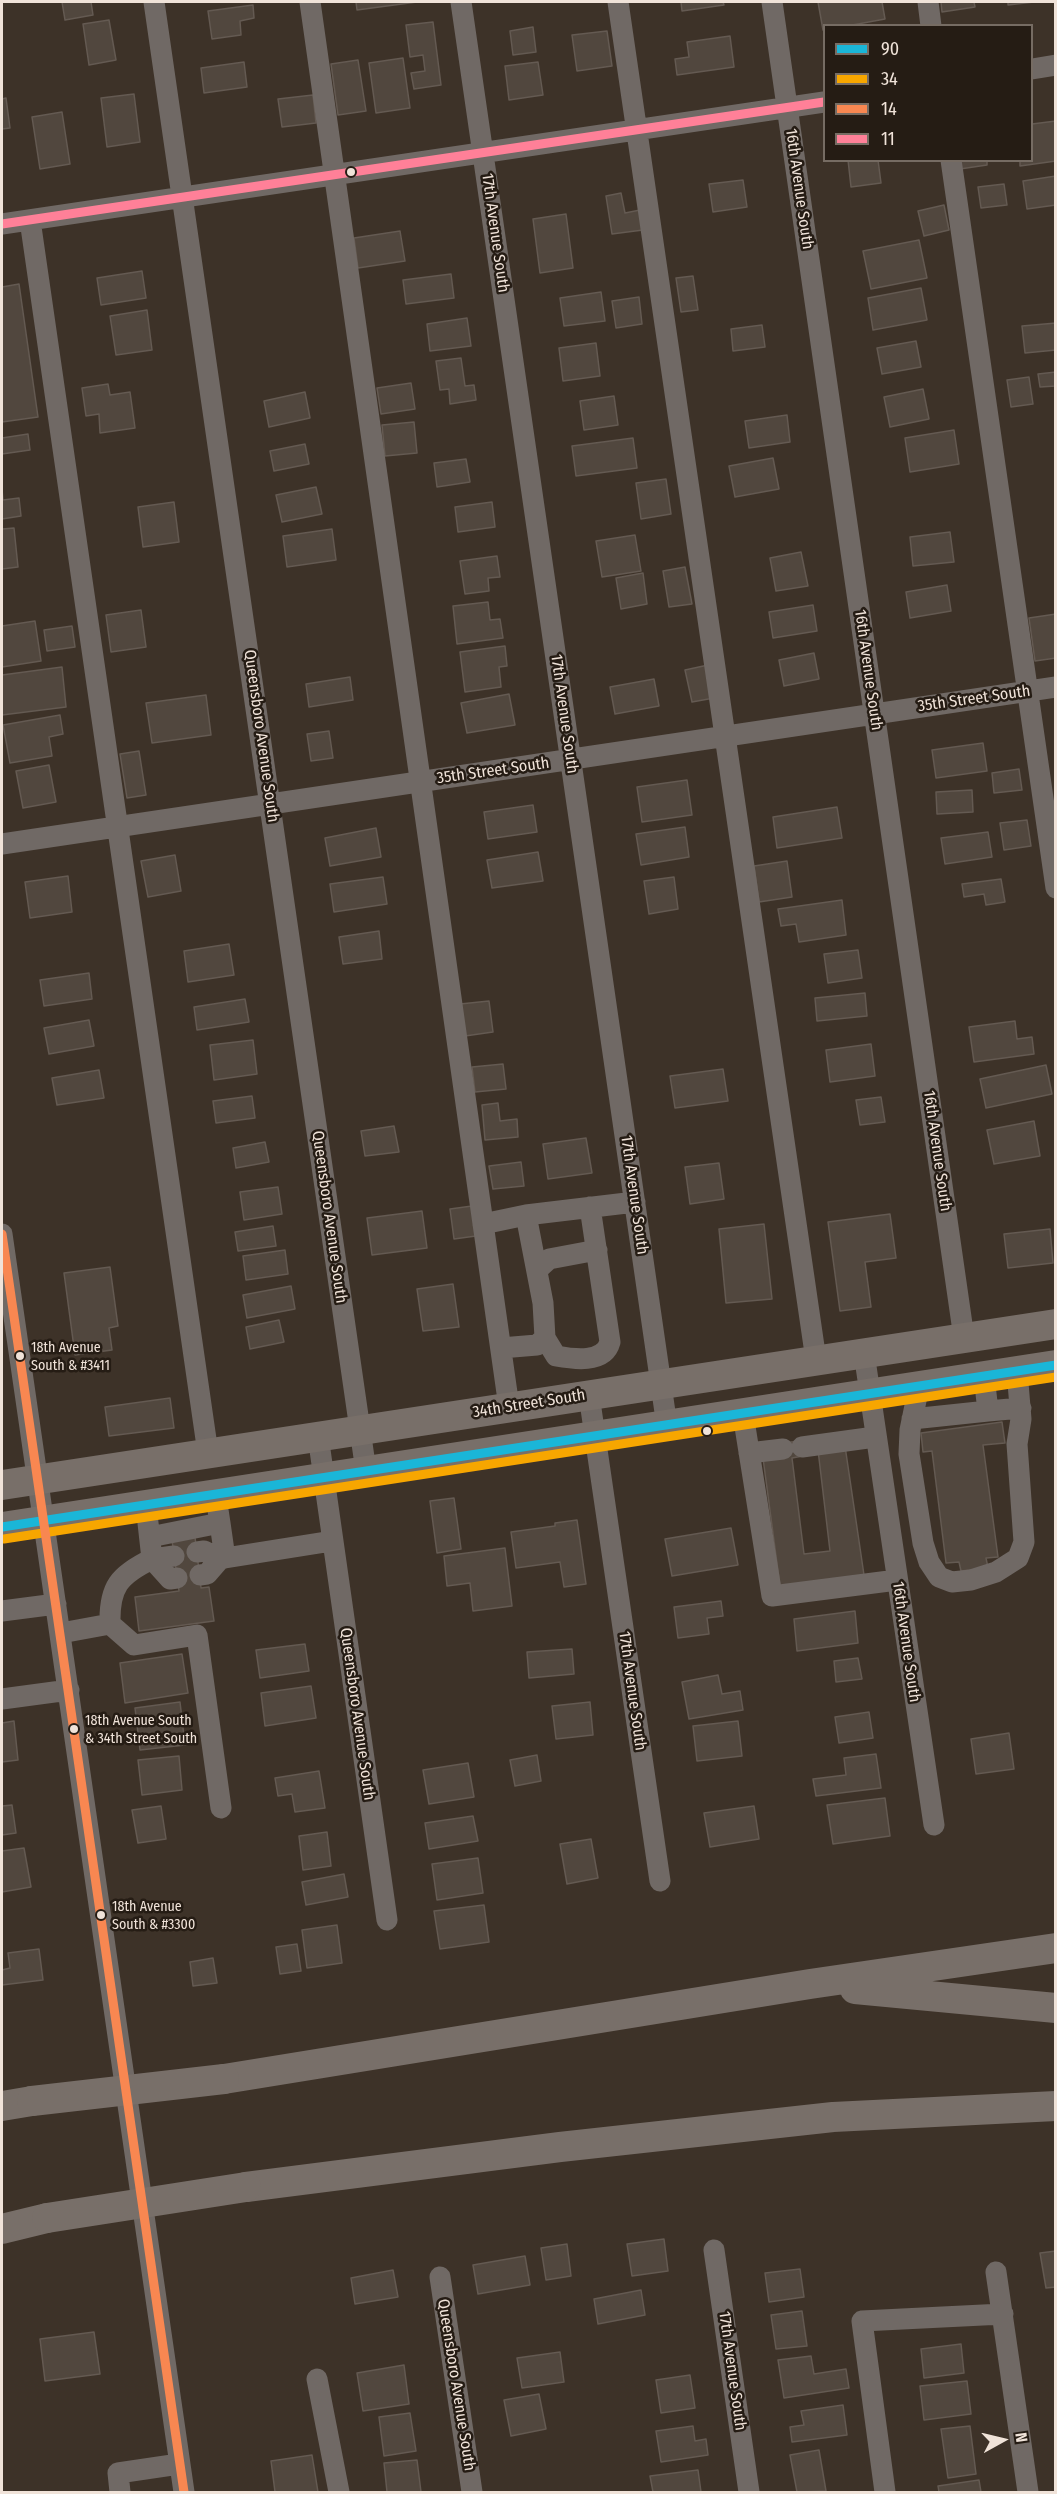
<!DOCTYPE html>
<html>
<head>
<meta charset="utf-8">
<style>
  body { margin:0 }
  #map { position:relative; width:1057px; height:2494px; overflow:hidden; background:#3d3228; font-family:"Fira Sans Condensed",sans-serif }
  canvas { display:block }
  .frame { position:absolute; inset:0; border:3px solid #f0e3d9; pointer-events:none }
  .legend { position:absolute; left:823px; top:24px; width:210px; height:138px; box-sizing:border-box; background:#251c14; border:2px solid #766c63; margin:0; padding:8px 10px; list-style:none; font-size:18px; color:#f0e3d9 }
  .legend li { display:flex; align-items:center; gap:12px; height:30px }
  .legend b { width:30px; border:2px solid #766c63 }
  .north { position:absolute; left:973px; top:2410px; width:60px; height:60px; -webkit-text-stroke:4px #251c14; paint-order:stroke; rotate:82deg; font-size:16px; font-weight:700; line-height:24px; text-align:center; color:#f0e3d9 }
  .north::after { content:''; display:block; margin:auto; width:21px; height:27px; background:#f0e3d9; clip-path:polygon(50% 0,100% 100%,50% 72%,0 100%) }
</style>
</head>
<body>
<div id="map">
<canvas width="1057" height="2494"></canvas>
<div class="frame"></div>
<ul class="legend">
<li><b style="height:8px;background:#1ab6d8"></b>90</li>
<li><b style="height:8px;background:#f7a600"></b>34</li>
<li><b style="height:8px;background:#f88751"></b>14</li>
<li><b style="height:8px;background:#ff8098"></b>11</li>
</ul>
<div class="north">N</div>
</div>
<script>
const c = document.querySelector('canvas').getContext('2d');
c.lineJoin = 'round';
function fill(path, color) {
  c.fillStyle = color;
  c.fill(path, 'evenodd');
}
function trace(path, color, width, dash) {
  c.strokeStyle = color;
  c.lineWidth = width;
  c.lineCap = dash ? 'butt' : 'round';
  c.setLineDash(dash || []);
  c.stroke(path);
}
function drawText(font, color, halo, rows, align = 'center') {
  c.font = font + ' "Fira Sans Condensed",sans-serif';
  c.lineWidth = 5;
  c.setLineDash([]);
  c.textBaseline = 'middle';
  c.strokeStyle = halo;
  c.fillStyle = color;
  for (const [text, x, y, turn = 0] of rows) {
    c.save();
    c.translate(x, y);
    c.rotate((+turn || 0) * Math.PI / 180);
    c.textAlign = isNaN(turn) ? turn : align;
    if (halo) c.strokeText(text, 0, 0);
    c.fillText(text, 0, 0);
    c.restore();
  }
}
const building = new Path2D(`
  M62,2H91L93,15L65,20Z
  M356,2H417L357,10Z
  M681,2H723L724,5L682,11Z
  M818,2H882L885,19L847,26H824L823,30Z
  M941,2H974L975,7L942,12Z
  M1008,2H1034L1008,5Z
  M253,5L254,18L240,21L241,35L212,39L208,11Z
  M109,20L116,60L89,65L83,24Z
  M433,22L441,85L414,89L411,73L425,71L423,55L410,57L406,25Z
  M533,27L536,52L513,55L510,31Z
  M607,31L612,66L577,71L572,35Z
  M730,36L734,67L677,75L675,59L689,57L687,42Z
  M403,58L410,108L376,113L369,63Z
  M358,60L366,111L338,115L331,64Z
  M244,62L247,87L204,93L201,68Z
  M538,62L543,95L509,100L505,66Z
  M134,94L140,142L107,147L101,98Z
  M313,95L316,123L282,127L278,99Z
  M6,98L10,128L2,129V99Z
  M62,112L70,164L40,169L32,117Z
  M1056,121V161L1020,166V160H1032V124Z
  M848,160H878L881,183L851,187Z
  M959,160H987V165L960,169Z
  M1056,176V205L1027,209L1023,181Z
  M743,180L747,207L713,212L709,184Z
  M1004,184L1007,205L981,208L978,187Z
  M621,193L625,213L640,210L643,230L612,234L606,196Z
  M944,205L949,230L924,236L918,211Z
  M566,214L573,268L540,273L533,219Z
  M400,231L405,261L358,268L354,238Z
  M919,240L927,278L871,289L863,251Z
  M142,271L146,298L101,305L97,278Z
  M451,274L454,298L406,304L403,280Z
  M693,276L698,310L681,312L676,278Z
  M19,284L38,417L2,422V287Z
  M921,288L927,320L873,330L868,298Z
  M601,292L605,321L564,326L560,298Z
  M639,297L642,324L616,328L612,301Z
  M147,310L152,350L116,355L110,316Z
  M467,318L471,346L430,351L427,324Z
  M1056,323V350L1025,353L1022,326Z
  M762,325L765,347L733,351L731,329Z
  M916,341L921,367L882,374L877,348Z
  M596,343L600,376L563,381L559,348Z
  M461,358L465,386L474,385L476,400L450,404L449,389L440,390L436,361Z
  M1056,372V386L1040,387L1038,374Z
  M1029,377L1033,404L1011,407L1007,380Z
  M411,383L415,409L381,414L377,388Z
  M108,384L110,395L130,392L135,428L100,433L99,414L86,416L82,388Z
  M923,389L929,419L890,427L884,397Z
  M305,392L310,418L269,427L264,401Z
  M614,396L618,425L584,430L580,401Z
  M787,415L790,442L749,448L745,421Z
  M414,422L417,453L385,456L382,425Z
  M954,430L959,464L910,472L905,438Z
  M28,434L30,450L2,454V438Z
  M633,438L637,468L576,476L572,446Z
  M305,444L309,464L274,471L270,451Z
  M773,458L779,489L735,497L729,466Z
  M466,459L470,482L437,487L434,463Z
  M666,479L671,514L641,519L636,483Z
  M316,487L322,514L282,522L276,495Z
  M2,489L3,500L19,498L21,516L2,519Z
  M174,502L179,542L143,547L138,507Z
  M492,502L495,527L458,532L455,507Z
  M14,528L18,567L2,569V529Z
  M332,529L336,560L287,567L283,536Z
  M950,532L954,562L913,566L910,537Z
  M635,535L641,571L602,577L596,541Z
  M801,552L808,586L776,591L770,558Z
  M497,556L500,577L488,578L489,591L465,594L460,561Z
  M685,567L692,604L669,607L663,571Z
  M643,573L647,604L621,609L616,578Z
  M947,585L951,611L910,618L906,592Z
  M488,602L490,620L500,619L503,638L457,644L453,606Z
  M813,605L817,631L773,638L769,612Z
  M141,610L146,647L111,652L106,615Z
  M1056,614V658L1035,661L1029,618Z
  M35,621L41,661L2,667V626Z
  M72,626L75,647L47,651L44,630Z
  M505,646L507,666L499,667L501,687L465,692L460,652Z
  M814,653L819,679L784,686L779,660Z
  M708,665L714,698L692,702L685,670Z
  M62,667L66,707L2,715V675Z
  M350,677L353,700L309,707L306,684Z
  M654,679L659,706L615,714L610,687Z
  M509,694L515,725L467,733L461,703Z
  M206,695L211,735L152,743L146,703Z
  M60,715L63,734L49,737L52,756L10,763L3,725Z
  M329,731L333,758L311,761L307,734Z
  M983,743L987,771L936,778L932,750Z
  M139,751L146,795L127,798L120,754Z
  M49,765L56,802L23,808L16,771Z
  M1019,769L1022,790L994,793L992,773Z
  M687,780L692,815L642,822L637,787Z
  M972,790L973,812L937,814L936,792Z
  M533,805L537,832L488,839L484,812Z
  M837,807L842,838L777,848L773,817Z
  M1027,820L1031,846L1004,850L1000,823Z
  M685,827L689,857L641,865L636,834Z
  M376,828L381,857L330,866L325,838Z
  M988,832L992,857L945,864L941,838Z
  M538,852L543,881L492,888L487,860Z
  M175,855L181,891L148,897L141,861Z
  M787,861L792,897L759,902L754,866Z
  M68,876L72,912L30,918L25,882Z
  M383,877L387,904L334,912L330,884Z
  M674,877L678,909L649,914L644,881Z
  M1001,879L1005,902L986,905L984,894L964,897L962,884Z
  M842,900L846,935L799,942L796,924L781,926L778,909Z
  M379,931L382,959L343,964L339,937Z
  M229,944L234,975L188,982L184,951Z
  M858,950L862,978L828,983L824,954Z
  M89,973L92,999L44,1006L40,980Z
  M865,993L867,1016L817,1021L815,998Z
  M245,999L249,1022L197,1030L194,1007Z
  M489,1001L493,1032L465,1036L460,1004Z
  M89,1020L94,1046L49,1054L44,1028Z
  M1015,1021L1017,1039L1032,1037L1034,1054L974,1062L969,1027Z
  M253,1040L257,1074L214,1080L210,1045Z
  M871,1044L875,1076L830,1082L826,1050Z
  M503,1064L506,1089L475,1092L472,1067Z
  M1046,1065L1052,1094L986,1108L980,1079Z
  M723,1069L728,1101L675,1108L670,1076Z
  M99,1070L104,1098L57,1105L52,1078Z
  M252,1096L255,1118L216,1123L213,1101Z
  M881,1097L885,1122L860,1125L856,1100Z
  M498,1103L500,1121L517,1119L518,1137L485,1140L482,1105Z
  M1034,1121L1040,1156L994,1164L987,1130Z
  M394,1126L399,1152L365,1156L361,1131Z
  M586,1138L592,1173L548,1179L543,1144Z
  M265,1142L269,1162L236,1168L233,1148Z
  M521,1162L524,1186L493,1189L489,1166Z
  M719,1163L724,1199L690,1204L685,1167Z
  M278,1187L282,1214L244,1220L240,1192Z
  M472,1206L476,1236L454,1239L450,1209Z
  M422,1211L427,1248L372,1255L367,1218Z
  M890,1214L896,1258L865,1262L871,1307L840,1311L828,1222Z
  M764,1224L772,1299L726,1303L719,1229Z
  M273,1226L276,1246L238,1251L235,1232Z
  M1050,1229L1053,1263L1008,1268L1004,1234Z
  M285,1250L288,1274L246,1280L243,1256Z
  M110,1267L118,1326L109,1328L112,1350L75,1355L64,1273Z
  M453,1284L459,1327L423,1331L417,1289Z
  M291,1286L295,1309L247,1318L243,1295Z
  M279,1320L284,1342L250,1349L246,1327Z
  M170,1398L174,1428L109,1436L105,1407Z
  M1002,1422L1005,1443L983,1445L998,1557L986,1558L988,1568L961,1571L959,1562L946,1563L932,1451L923,1452L921,1433Z
  M801,1441L803,1456L792,1458L804,1554L830,1551L818,1450L845,1446L864,1575L780,1586L763,1458L782,1443Z
  M454,1498L461,1549L437,1553L430,1501Z
  M577,1520L586,1584L564,1587L560,1562L516,1568L511,1532L555,1526V1523Z
  M731,1528L738,1565L672,1576L665,1539Z
  M195,1537L201,1588L209,1587L214,1621L139,1631L135,1597L179,1591L172,1540Z
  M505,1548L512,1606L473,1611L470,1583L447,1586L444,1556Z
  M721,1601L723,1616L707,1618L709,1634L678,1638L674,1607Z
  M855,1611L858,1643L797,1651L794,1619Z
  M305,1644L309,1671L260,1678L256,1650Z
  M572,1649L574,1674L529,1678L527,1652Z
  M182,1654L188,1693L125,1703L120,1663Z
  M858,1658L862,1679L836,1682L834,1661Z
  M718,1675L722,1694L740,1691L743,1710L689,1719L682,1682Z
  M311,1686L316,1718L265,1726L261,1693Z
  M180,1702L185,1745L140,1750L135,1708Z
  M590,1702L593,1735L556,1739L552,1706Z
  M869,1712L873,1738L839,1743L835,1717Z
  M14,1721L18,1760L2,1762V1723Z
  M738,1721L742,1756L697,1761L693,1726Z
  M1009,1733L1014,1769L976,1774L971,1739Z
  M876,1754L881,1788L816,1796L813,1779L846,1775L844,1758Z
  M537,1755L541,1781L515,1786L510,1760Z
  M179,1756L182,1790L142,1795L138,1760Z
  M468,1763L474,1797L429,1804L423,1770Z
  M319,1771L325,1808L295,1812L292,1794L278,1796L275,1778Z
  M885,1798L890,1836L833,1844L827,1805Z
  M12,1805L16,1833L2,1835V1806Z
  M161,1806L166,1839L138,1843L132,1810Z
  M754,1806L759,1839L710,1847L704,1813Z
  M473,1816L478,1841L429,1849L425,1823Z
  M327,1832L331,1866L303,1870L299,1836Z
  M591,1839L598,1878L567,1884L560,1844Z
  M24,1848L31,1887L2,1892V1851Z
  M478,1858L483,1893L437,1900L432,1864Z
  M344,1874L348,1897L306,1905L302,1882Z
  M484,1905L489,1942L440,1949L434,1911Z
  M337,1925L342,1963L307,1968L302,1930Z
  M297,1944L301,1971L280,1974L276,1947Z
  M39,1949L43,1980L2,1985V1970L10,1968L8,1953Z
  M213,1958L217,1983L193,1986L190,1962Z
  M664,2239L668,2271L632,2276L627,2244Z
  M567,2244L571,2276L546,2280L541,2248Z
  M1056,2251V2287L1046,2288L1040,2253Z
  M525,2256L530,2285L478,2294L473,2265Z
  M800,2269L804,2297L769,2302L765,2273Z
  M393,2270L398,2297L355,2304L351,2278Z
  M641,2290L645,2315L598,2324L594,2299Z
  M802,2311L807,2346L776,2349L771,2315Z
  M94,2332L100,2374L45,2381L40,2339Z
  M961,2344L964,2373L924,2378L921,2349Z
  M560,2352L564,2382L522,2388L517,2358Z
  M811,2356L814,2374L846,2369L849,2388L784,2398L778,2360Z
  M404,2365L409,2404L363,2411L357,2373Z
  M690,2375L695,2408L661,2413L656,2380Z
  M967,2381L971,2414L924,2420L920,2386Z
  M539,2394L546,2429L511,2436L504,2400Z
  M843,2405L847,2435L792,2442L790,2427L804,2425L801,2411Z
  M410,2413L416,2451L384,2456L379,2417Z
  M693,2426L695,2441L706,2439L708,2455L661,2462L656,2431Z
  M970,2426L976,2474L948,2478L941,2429Z
  M819,2450L826,2491L797,2492L790,2455Z
  M312,2455L318,2492H275L271,2461Z
  M417,2460L421,2492H387L384,2463Z
  M698,2470L701,2492H653L650,2476Z
  M979,2480L981,2492H939L938,2486Z`);
fill(building, '#51473e');
trace(building, '#645a52', 1.5);
trace(new Path2D(`
  M154,2L366,1471
  M310,2L509,1407
  M461,2L667,1426
  M618,2L816,1360
  M772,2L964,1338
  M928,2L931,26
  M1032,69L1056,65
  M951,160L1056,888
  M30,220L208,1453
  M2,224L824,102
  M2,844L1056,687
  M483,1224L526,1215L635,1202
  M2,1234L184,2492
  M537,1270L549,1259L597,1250
  M545,1338L556,1356C573,1359 604,1364 610,1342L590,1207
  M501,1348L537,1345L545,1338L543,1303L526,1215
  M864,1353L934,1825
  M984,1376L988,1411L1021,1408
  M919,1386L910,1430L909,1454L923,1543L929,1562L939,1577L952,1582L971,1580L996,1572L1018,1558L1024,1542L1017,1444L1021,1419L1017,1371
  M589,1395L660,1881
  M743,1414L772,1596L897,1580
  M912,1419L988,1411
  M318,1436L387,1920
  M802,1447L875,1437
  M749,1453L783,1449
  M220,1523L225,1558L332,1541
  M150,1537L220,1523L218,1510
  M197,1552L204,1551L220,1559L207,1574L200,1575
  M174,1556L152,1559L170,1579L177,1578
  M2,1611L56,1604
  M110,1624L134,1645L197,1635L221,1808
  M61,1633L110,1624C109,1587 119,1575 152,1559L146,1505
  M2,1699L69,1690
  M714,2250L749,2492
  M996,2272L1028,2492
  M440,2277L472,2492
  M317,2379L339,2492
  M120,2492L118,2473L179,2464
  M885,2492L862,2321L1003,2314`), '#706965', 21);
trace(new Path2D(`
  M2,1485L1056,1324
  M2,1527L1056,1365
  M855,1989L1056,2008
  M224,2079L810,1984L1056,1948
  M2,2106L32,2101
  M246,2187L560,2147L833,2117L1056,2106
  M2,2229L47,2218`), '#786f69', 30);
trace(new Path2D(`
  M32,2101L224,2079
  M47,2218L246,2187`), '#786f69', 30);
trace(new Path2D(`
  M2,1527L1056,1365`), '#1ab6d8', 9);
trace(new Path2D(`
  M4,1539L1056,1377`), '#f7a600', 9);
trace(new Path2D(`
  M2,1234L184,2492`), '#f88751', 9);
trace(new Path2D(`
  M2,224L824,102`), '#ff8098', 9);
for (const [x, y, r, color] of [
  [351,172,5,"#f0e3d9"],
  [20,1356,5,"#f0e3d9"],
  [707,1431,5,"#f0e3d9"],
  [74,1729,5,"#f0e3d9"],
  [101,1915,5,"#f0e3d9"]
]) {
  const dot = new Path2D();
  dot.arc(x, y, r, 0, 2 * Math.PI);
  c.fillStyle = color;
  c.fill(dot);
  trace(dot, '#251c14', 2);
}
drawText('14px', '#f0e3d9', '#251c14', [
  ["18th Avenue",31,1348],
  ["South & #3411",31,1366],
  ["18th Avenue South",85,1721],
  ["& 34th Street South",85,1739],
  ["18th Avenue",112,1907],
  ["South & #3300",112,1925]
], 'left');
drawText('16px', '#f0e3d9', '#251c14', [
  ["16th Avenue South",799,189,82],
  ["17th Avenue South",495,233,82],
  ["16th Avenue South",868,670,82],
  ["35th Street South",974,699,-8],
  ["17th Avenue South",564,714,82],
  ["Queensboro Avenue South",261,736,82],
  ["35th Street South",493,771,-8],
  ["16th Avenue South",937,1151,82],
  ["17th Avenue South",634,1195,82],
  ["Queensboro Avenue South",329,1217,82],
  ["34th Street South",529,1404,-9],
  ["16th Avenue South",906,1642,82],
  ["17th Avenue South",632,1691,82],
  ["Queensboro Avenue South",357,1714,82],
  ["17th Avenue South",732,2371,82],
  ["Queensboro Avenue South",456,2385,81]
]);
</script>
</body>
</html>
